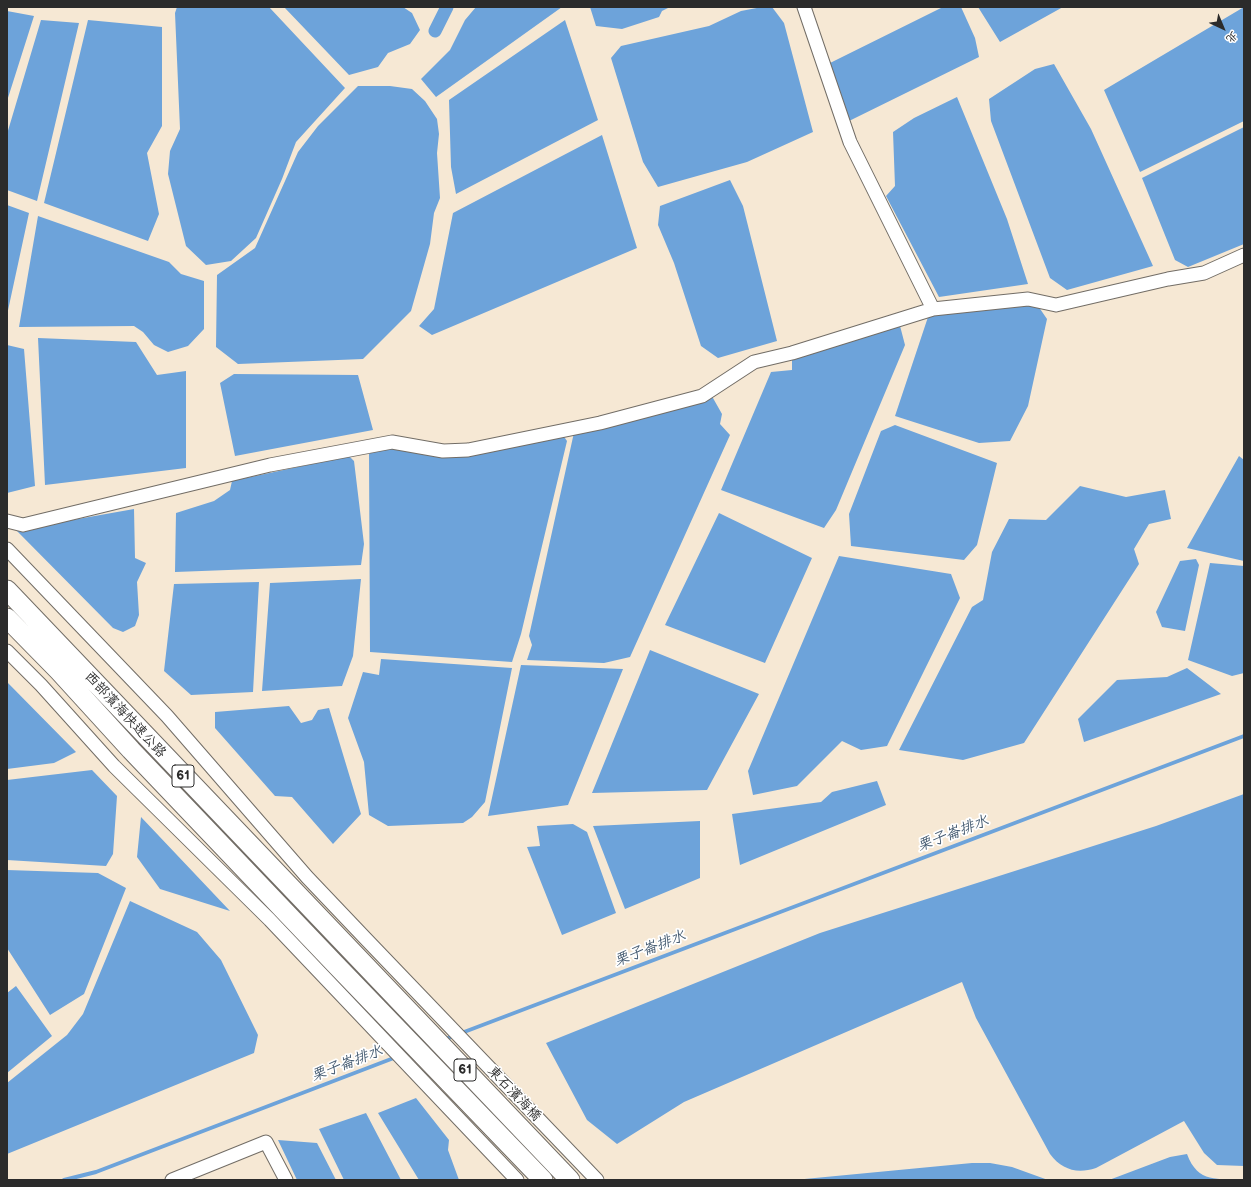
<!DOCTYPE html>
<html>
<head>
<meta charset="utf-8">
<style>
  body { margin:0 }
  #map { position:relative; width:1251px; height:1187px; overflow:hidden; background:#f6e8d4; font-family:"Balsamiq Sans","LXGW WenKai TC",sans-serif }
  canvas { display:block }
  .frame { position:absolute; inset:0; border:8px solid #2b2b2b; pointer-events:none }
  .north { position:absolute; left:1203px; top:8px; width:40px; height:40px; -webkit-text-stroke:3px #fff; paint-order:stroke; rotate:136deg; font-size:11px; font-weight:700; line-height:16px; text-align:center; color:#2b2b2b }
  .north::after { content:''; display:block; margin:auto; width:14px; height:18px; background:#2b2b2b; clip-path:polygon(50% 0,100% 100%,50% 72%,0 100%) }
</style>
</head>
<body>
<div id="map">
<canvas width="1251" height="1187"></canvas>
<div class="frame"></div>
<div class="north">北</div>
</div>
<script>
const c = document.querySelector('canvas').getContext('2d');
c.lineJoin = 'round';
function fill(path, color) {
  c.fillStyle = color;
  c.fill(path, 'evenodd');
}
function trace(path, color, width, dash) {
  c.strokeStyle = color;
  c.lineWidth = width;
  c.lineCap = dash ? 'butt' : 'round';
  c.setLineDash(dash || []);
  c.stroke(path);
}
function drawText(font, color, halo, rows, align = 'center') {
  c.font = font + ' "Balsamiq Sans","LXGW WenKai TC",sans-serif';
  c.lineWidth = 3.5;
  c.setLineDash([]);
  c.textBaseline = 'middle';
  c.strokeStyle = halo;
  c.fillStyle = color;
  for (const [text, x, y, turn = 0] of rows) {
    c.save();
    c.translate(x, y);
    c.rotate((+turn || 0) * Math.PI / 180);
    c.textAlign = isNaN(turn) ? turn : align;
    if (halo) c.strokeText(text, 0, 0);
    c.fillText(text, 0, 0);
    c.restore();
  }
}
fill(new Path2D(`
  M177,7H269L345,88L296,142L282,179L256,238L231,261L206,265L186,246L168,174L170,151L180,129L175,13Z
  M284,7H403L412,13L420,30L410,44L388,53L378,67L349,75Z
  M476,7H562L436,97L421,79L450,50L465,20Z
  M590,7H670L662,11L659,17L622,29L596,26Z
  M762,7H772L784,23L813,132L747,162L658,187L643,162L611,58L621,46L709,26L741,11Z
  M943,7H961L975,38L979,57L847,122L828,64Z
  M978,7H1063L1000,42Z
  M1244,7V121L1140,172L1104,90Z
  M7,11L34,16L7,101Z
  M41,20L79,23L37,201L7,190V134Z
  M88,20L162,27V126L147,153L159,214L148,241L44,203Z
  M565,20L598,120L456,194L451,167L449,100Z
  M1054,64L1091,129L1153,266L1067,290L1050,278L991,121L989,99L1035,69Z
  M358,86H390L412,89L425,101L437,119L439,134L437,153L440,198L434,213L430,244L411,311L363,359L238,364L216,347L217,275L255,248L298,152L318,126Z
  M957,97L1007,219L1028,284L939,297L886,196L895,186L893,132L914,118Z
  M1244,127V244L1188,267L1175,260L1142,178Z
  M602,135L637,248L432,335L419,326L434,309L453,213Z
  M730,180L743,206L777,341L718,358L701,346L674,263L658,225L660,206Z
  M7,205L29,213L7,315Z
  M38,216L169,262L181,274L204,281V329L188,346L168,352L154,345L143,332L134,326L19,327Z
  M1034,300L1047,319L1028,406L1010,441L979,443L895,416L929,314Z
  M899,322L905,345L836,510L824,528L721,490L771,372L792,370V353Z
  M38,338L136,342L157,375L186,371V468L45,485Z
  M7,345L24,349L35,486L7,493Z
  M234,374L358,375L373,430L235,456L220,383Z
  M709,391L722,414L720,424L730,435L630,657L604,663L527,660L532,645L529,636L575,428Z
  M895,425L997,463L977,545L964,560L851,546L849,514L881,431Z
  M560,431L567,441L521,634L512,662L370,652L369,454L383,444L455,451Z
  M349,456L354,461L364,544L361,565L175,572L176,513L214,501L230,490L232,481Z
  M1239,456L1244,460V561L1187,548Z
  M1080,486L1126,497L1165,490L1171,519L1149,524L1134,549L1139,564L1024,743L963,760L899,750L972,607L983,600L992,552L1009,519L1046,520Z
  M134,509L135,558L146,563L137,582L139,615L135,626L123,632L113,628L16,530Z
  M719,513L812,558L765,663L665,625Z
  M839,556L951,574L960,598L887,746L861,750L842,741L797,786L753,795L748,771Z
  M1196,559L1199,565L1185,631L1162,627L1156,612L1180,561Z
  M1210,563L1244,566V673L1232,676L1188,660Z
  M361,579L353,656L342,686L262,691L270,583Z
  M259,582L253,692L191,695L164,671L174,584Z
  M650,650L759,694L707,790L592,793Z
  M381,659L512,668L485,802L472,817L463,823L388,826L369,815L364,762L348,718L363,672L379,675Z
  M521,665L623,669L568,805L488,816Z
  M1187,668L1221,694L1084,742L1078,719L1117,680L1167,677Z
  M7,682L76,752L54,763L7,769Z
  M289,706L301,723L312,720L318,710L329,708L361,814L333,844L292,797L275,796L215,728V712Z
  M92,770L117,796L113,854L106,866L7,860V780Z
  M877,781L886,805L740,865L732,814L821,802L832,792Z
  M1244,794V1166L1217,1165L1204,1153L1184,1121L1096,1168C1077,1174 1062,1170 1050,1154L976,1018L962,982L684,1102L617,1144L587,1120L546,1043L820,933L1156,826Z
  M141,817L230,911L160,889L137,857Z
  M700,821V878L625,909L593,826Z
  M573,824L587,832L616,913L562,935L527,847L540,846L537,826Z
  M7,870L98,873L126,888L84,994L50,1015L7,948Z
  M130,901L197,932L221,960L258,1035L254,1053L7,1154V1083L67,1035L83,1014Z
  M16,986L52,1036L7,1073V993Z
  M416,1098L449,1140L448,1150L459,1180H419L378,1113Z
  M366,1113L401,1180H344L319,1129Z
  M278,1140L317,1143L336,1180H297Z
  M1187,1154C1198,1184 1218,1178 1244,1180H1109L1170,1157Z
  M972,1163H990L1012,1167L1048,1180H794Z`), '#6da3da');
trace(new Path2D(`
  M443,1040L1244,736
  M64,1180L96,1172L412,1051`), '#6da3da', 4);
trace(new Path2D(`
  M435,31L447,7`), '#6da3da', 13);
const minor = new Path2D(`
  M804,7L850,142L933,309
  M7,521L23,525L270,465L392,442L443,451L468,450L600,423L702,396L754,362L792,353L933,309L1028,299L1056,305L1168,279L1204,273L1244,255
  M7,549L167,716L307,877L365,938L597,1180
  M7,651L41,685L114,766L270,920L517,1180
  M172,1180L266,1142L286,1180`);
const highway = new Path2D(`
  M7,590L570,1180
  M7,618L59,671L131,750L335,964L543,1180`);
trace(minor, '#726d66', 15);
trace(highway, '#726d66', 21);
trace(minor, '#fff', 13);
trace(highway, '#fff', 19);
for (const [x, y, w] of [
  [183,776,22],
  [465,1070,22]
]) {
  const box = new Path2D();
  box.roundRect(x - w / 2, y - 11, w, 22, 3);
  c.fillStyle = '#fff';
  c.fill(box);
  trace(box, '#2b2b2b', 1);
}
drawText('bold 13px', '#2b2b2b', null, [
  ["61",183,776],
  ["61",465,1070]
]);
drawText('14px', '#2b2b2b', '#fff', [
  ["西部濱海快速公路",125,715,47],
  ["東石濱海橋",514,1094,46]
]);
drawText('italic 15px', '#455b71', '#fff', [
  ["栗子崙排水",953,834,-21],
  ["栗子崙排水",650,949,-21],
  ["栗子崙排水",347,1064,-21]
]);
</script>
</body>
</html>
